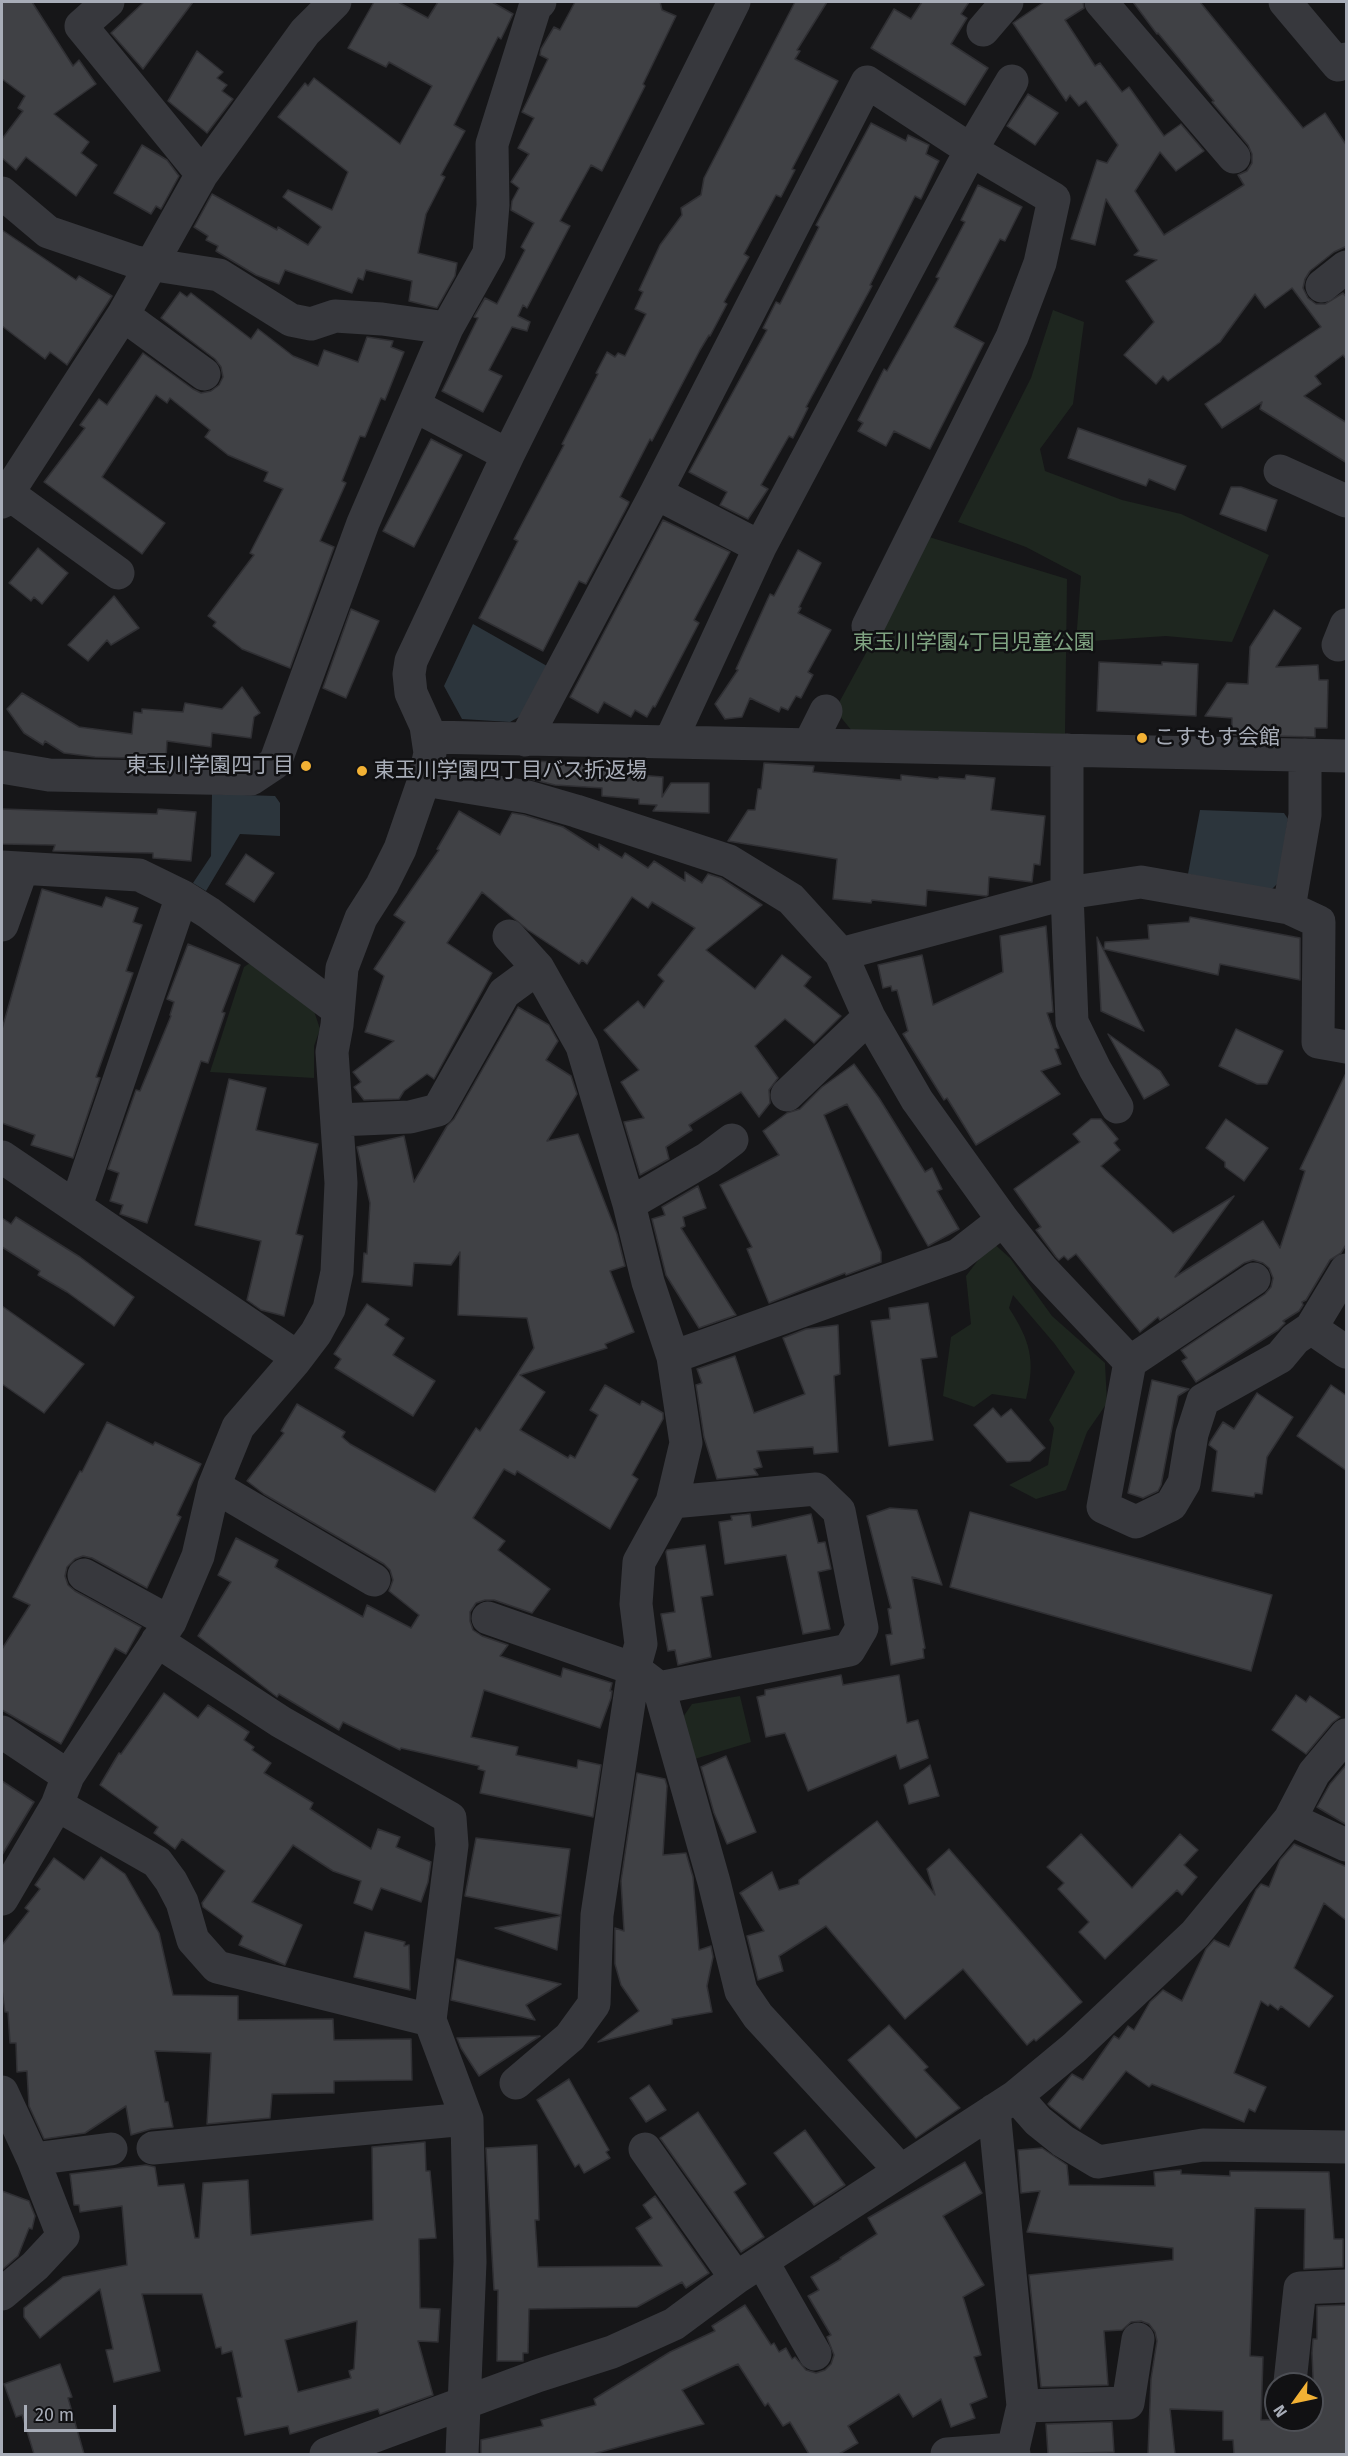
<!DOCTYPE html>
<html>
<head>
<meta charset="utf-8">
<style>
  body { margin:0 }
  #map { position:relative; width:1348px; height:2456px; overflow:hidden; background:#161618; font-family:"Fira Sans",sans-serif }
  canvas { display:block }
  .frame { position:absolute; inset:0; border:3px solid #a8adb8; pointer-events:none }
  .north { position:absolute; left:1264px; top:2372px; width:60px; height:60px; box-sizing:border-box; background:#111113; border:2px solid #4d4f55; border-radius:50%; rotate:237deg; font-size:16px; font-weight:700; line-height:24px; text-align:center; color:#a8adb8 }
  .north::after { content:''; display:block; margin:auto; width:21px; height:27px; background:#f2b134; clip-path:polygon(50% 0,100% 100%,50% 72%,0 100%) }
  .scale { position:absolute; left:24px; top:2405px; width:92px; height:27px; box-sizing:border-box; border:3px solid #a8adb8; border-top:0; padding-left:8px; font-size:18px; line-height:21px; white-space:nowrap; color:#a8adb8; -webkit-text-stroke:4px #111113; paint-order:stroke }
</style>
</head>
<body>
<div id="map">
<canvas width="1348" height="2456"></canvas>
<div class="frame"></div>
<div class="north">N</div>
<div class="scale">20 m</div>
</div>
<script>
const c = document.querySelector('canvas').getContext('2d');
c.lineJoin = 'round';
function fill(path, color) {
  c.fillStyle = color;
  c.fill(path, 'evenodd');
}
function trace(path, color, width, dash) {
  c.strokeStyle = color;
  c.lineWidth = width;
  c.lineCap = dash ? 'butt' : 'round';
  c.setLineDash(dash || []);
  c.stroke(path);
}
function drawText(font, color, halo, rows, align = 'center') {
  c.font = font + ' "Fira Sans","Noto Sans JP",sans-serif';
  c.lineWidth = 5;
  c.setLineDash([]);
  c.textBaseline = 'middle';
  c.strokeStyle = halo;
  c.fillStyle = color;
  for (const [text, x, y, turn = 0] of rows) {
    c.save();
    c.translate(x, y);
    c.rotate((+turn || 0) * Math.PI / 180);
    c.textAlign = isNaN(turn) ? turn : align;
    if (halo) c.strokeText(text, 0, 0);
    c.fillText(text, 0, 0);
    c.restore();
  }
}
fill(new Path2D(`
  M1053,310L1084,322L1073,404L1040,449L1045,471L1122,500L1181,514L1269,555L1232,642L1166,636L1076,642L1081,576L1026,547L958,522L1031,378Z
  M929,537L1067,579L1065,734L852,731L835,710Z
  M250,963L313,1008L320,1029L314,1046V1078L210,1072L244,967Z
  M992,1242L1010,1258L1052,1316L1105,1363L1107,1403L1087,1432L1066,1490L1036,1499L1009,1485L1048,1465L1054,1428L1049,1420L1075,1372L1054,1343L1013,1295L1009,1308C1030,1341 1036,1360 1026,1399L992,1394L974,1407L943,1396L951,1337L971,1324L966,1276Z
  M740,1696L751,1742L688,1761L681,1720L692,1704Z`), '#1e261f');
fill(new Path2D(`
  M473,624L547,666L526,713L510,722L462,719L444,686Z
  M212,794L275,796L280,803V836L240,834L206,891L193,883L211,856Z
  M1200,810L1284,813L1288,819L1278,883L1270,891L1188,874Z`), '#2c353c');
const building = new Path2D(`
  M2,2H32L73,66L79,60L96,84L54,114L89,142L81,153L97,165L76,196L26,157L16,170L2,158V139L23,111L18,108L25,96L2,79Z
  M144,2H193L143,69L111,33Z
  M374,2H398L428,18L438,2H492L513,14L501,39L498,37L454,125L465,131L441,175L445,177L426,214L418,253L457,263L455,276L437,308L409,301L412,281L366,270L363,280L358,278L352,293L285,270L279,284L256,275L216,251L218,246L206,240L208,236L194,227L212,194L277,230L278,227L308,245L321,227L283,197L288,190L332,210L348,172L278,117L305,83L308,86L314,78L400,144L432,86L389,62L386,67L348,48Z
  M575,2H660L662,10L676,16L643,84L645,86L602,171L591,165L560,221L570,226L527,308L523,305L518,316L530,322L527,331L512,327L489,370L502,376L483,412L442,391L478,318L474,317L485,298L497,304L525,250L521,247L534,223L511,210L512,201L519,188L511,182L529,154L518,148L534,118L522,112L548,59L540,55L541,49L554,27L560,30Z
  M795,2H827L797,50L800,51L795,59L838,81L792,169L795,170L781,197L776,195L744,254L749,257L724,302L727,304L710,336L709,335L700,350L652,441L650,439L620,497L629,502L628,505L586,584L579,581L543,651L479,618L518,541L514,539L564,445L562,444L598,374L596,373L607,352L615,357L618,353L625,356L646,314L635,309L643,292L639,290L660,245L682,215L681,208L701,195L704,178Z
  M922,2H969L961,14L967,18L951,44L988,68L965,105L871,48L894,9L911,19Z
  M1044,2H1083L1084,8L1065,20L1095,66L1100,63L1122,92L1129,87L1164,136L1181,124L1204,151L1176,171L1160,152L1135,191L1164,235L1244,185L1238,175L1247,171L1252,163V154L1248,145L1212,102L1214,101L1158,33L1157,34L1133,2H1200L1303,128L1325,113L1347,146V246L1334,252L1310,271L1305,279L1303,288L1308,298L1316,304H1325L1343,293L1347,298V360L1343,355L1315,376L1321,384L1304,396L1347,423V463L1260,409L1262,402L1222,428L1205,404L1321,327L1292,288L1265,308L1255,294L1220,342L1168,381L1163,376L1156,384L1124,355L1154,322L1126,281L1157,260L1134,255L1139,251L1106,199L1095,245L1071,239L1097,160L1107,163L1118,145L1086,101L1079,106L1070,95L1066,101L1013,23Z
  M197,51L223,72L217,78L227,85L222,91L233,99L207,133L168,101Z
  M1028,94L1058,113L1035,145L1007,126Z
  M871,123L906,141L908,135L929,145L926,154L939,161L921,199L915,196L870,285L872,286L806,407L808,408L793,438L789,436L761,485L768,489L748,519L720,505L727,492L689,472L767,330L763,328L776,302L780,304L819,227L816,225Z
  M142,145L167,160L179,176L161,209L156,206L151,214L114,193Z
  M978,185L1022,207L1005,241L1000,239L954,327L984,343L930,449L894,431L886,446L858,431L863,423L858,420L884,369L887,371L939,278L936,277L965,222L961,220Z
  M2,230L76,280L79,276L112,296L67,365L50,352L45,359L2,326Z
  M180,292L187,297L191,293L251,339L258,329L293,356L318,366L324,350L358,362L367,337L393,341L391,347L404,352L385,400L381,398L365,437L360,436L342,481L346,483L320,541L334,547L290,668L242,649L213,626L216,622L208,616L254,555L250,553L283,489L264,481L268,472L228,455L205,437L210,430L170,398L167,403L156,395L102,477L165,523L142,554L44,482L85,428L80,425L99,399L107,405L143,353L193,389L201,393L211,391L219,385L223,377L221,367L215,359L161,318Z
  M1078,428L1186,466L1175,490L1149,479L1146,486L1068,458Z
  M431,439L462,455L414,547L383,531Z
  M1231,487H1241L1277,500L1266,531L1220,514Z
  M663,520L730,552L694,620L699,623L655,707L653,706L647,717L635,710L631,717L604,702L598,713L570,697Z
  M38,548L68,573L42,604L34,597L31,601L9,583Z
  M798,550L821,563L799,607L801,608L798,613L831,630L808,672L813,675L801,698L796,696L788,710L781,707L779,712L750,698L742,717L725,719L715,704L738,670L736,669L770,594L774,596Z
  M114,596L139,628L111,645L107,640L88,661L68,645Z
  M351,609L379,621L346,698L323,688Z
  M1274,610L1301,628L1276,667L1318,665L1319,680H1328L1327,728H1315V737L1232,735V718L1205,716L1227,683L1248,684L1250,647Z
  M1099,662L1162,665V662L1198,664L1196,716L1097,711Z
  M242,687L260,713L254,717L251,738L212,733L211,747L167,741L166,759L95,757L64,753L45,741L43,745L24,733L7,709L22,693L79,727L132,734L134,712L142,713V709L183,712L185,703L222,709Z
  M535,761L615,765L614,773L663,777L662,797L671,783H709V813L653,811L657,805L639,804V799L602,796V788L555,785L526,778Z
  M764,763L814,766L813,772L901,780V775L938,779L939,777L965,779L966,775L995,778L991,810L1045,816L1040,865L1034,864L1032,882L989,877L988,895L986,896L927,890L926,906L872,900L871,903L833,899L837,859L728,841L748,810H755L758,789H761Z
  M2,809L157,814L158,809L196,812L191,861L153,858V853L53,851L55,845L2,844Z
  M459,811L500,835L512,813L524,815L563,827L599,850V844L622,858L625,853L648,868L654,861L685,881V872L702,883L708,874L721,878L762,905L706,950L755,989L782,955L811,977L804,986L841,1016L814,1043L785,1019L755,1046L778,1078L769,1090L770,1103L759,1117L741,1092L689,1125L692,1130L666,1147L669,1159L640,1175L624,1122L644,1118L621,1082L639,1070L604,1030L638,1001L644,1008L664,981L658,975L695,928L652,902L648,908L632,897L587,964L582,960L579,964L528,930L482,892L447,943L492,973L434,1079L427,1074L404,1091L399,1099L364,1100L354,1087L361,1082L353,1072L394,1041L365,1032L384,976L374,969L405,922L394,915L439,850L437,849Z
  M246,854L274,873L254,902L226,884Z
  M42,889L102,907L106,897L138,908L133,922L142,925L126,971L133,973L96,1077L100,1078L73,1158L31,1145L35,1135L2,1123V1029Z
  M1190,917L1300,938V980L1220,964L1218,975L1104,949L1105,942L1149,939L1148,925L1189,922Z
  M1046,926L1053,1012L1047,1013L1059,1048L1055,1049L1061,1064L1041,1071L1060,1094L976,1145L947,1098L944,1100L903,1034L908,1031L897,990L892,991L891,986L883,988L878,965L922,955L933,1005L1003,972L1000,936Z
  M1097,937L1144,1031L1101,1011Z
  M188,944L240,965L222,1012L225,1013L208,1063L201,1061L147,1223L120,1214L123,1205L110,1201L119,1173L108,1169L136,1090L140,1091L171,1016L170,1015L174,1002L167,999Z
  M518,1007L549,1025L558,1041L546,1060L571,1076L577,1094L547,1141L578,1134L617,1234L625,1266L610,1271L634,1332L605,1344L607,1348L520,1375L545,1392L520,1430L568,1458L570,1455L575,1458L598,1415L590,1410L605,1385L640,1405L642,1401L663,1413V1419L632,1475L638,1479L610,1529L517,1471L515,1475L504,1469L473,1518L505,1541L498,1550L550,1589L532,1613L494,1600H485L476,1603L470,1612V1621L473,1630L482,1636L508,1645L500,1656L561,1677L563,1668L612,1683L610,1691H612L611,1698L600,1728L484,1690L471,1737L518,1747L516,1755L577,1768L578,1760L601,1765L593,1817L480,1793L485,1771L478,1769L479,1766L401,1748L400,1750L343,1722L339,1730L279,1694L277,1697L198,1636L231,1582L218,1575L236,1538L278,1560L275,1567L363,1617L367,1605L411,1628L419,1615L389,1591L393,1580L390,1570L384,1564L264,1494L247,1481L284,1433L281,1431L297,1404L345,1432L342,1437L350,1444L435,1492L476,1428L480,1431L534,1348L527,1318L458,1315L460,1252L451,1265L414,1263L412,1286L362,1282L364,1253L367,1254L370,1203L357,1147L404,1136L414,1182L447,1126L454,1119Z
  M1236,1029L1283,1051L1267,1084H1257L1219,1066Z
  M1108,1034L1160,1071L1169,1085L1144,1099Z
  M854,1064L879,1098L925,1172L932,1168L942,1189L937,1191L959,1229L928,1246L847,1104L824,1115L881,1252V1262L846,1275L845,1273L769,1303L747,1249L752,1247L720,1185L779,1155L763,1131L787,1113L800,1109L822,1087Z
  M1347,1071V1243L1341,1253L1330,1260L1306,1300L1302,1302L1303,1305L1299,1311L1283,1321L1285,1323L1278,1330L1196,1382L1182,1361L1187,1358L1181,1350L1265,1294L1271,1287L1273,1278L1269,1268L1263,1263L1253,1260L1244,1263L1160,1320L1158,1317L1140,1332L1076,1254L1068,1260L1064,1256L1059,1260L1056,1257L1036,1230L1041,1227L1014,1189L1080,1142L1073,1134L1091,1119H1101L1118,1139L1114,1143L1120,1150L1101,1166L1173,1233L1234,1196L1175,1277L1263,1221L1280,1248L1305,1171L1300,1169Z
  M229,1079L266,1088L256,1130L318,1144L296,1234L303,1236L284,1316L261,1310L247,1300L261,1241L195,1225Z
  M1226,1119L1268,1148L1244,1181L1225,1167V1162L1206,1148Z
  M698,1186L706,1208L683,1217L685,1226L681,1228L736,1315L699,1328L666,1275L652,1219L665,1215L662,1207Z
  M16,1217L80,1257L134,1297L114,1326L67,1292L38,1275L40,1271L2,1247V1218L11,1224Z
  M928,1303L937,1357L921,1359L933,1440L889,1446L871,1321L890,1319L889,1308Z
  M367,1304L389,1319L385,1325L404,1338L393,1355L435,1381L413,1416L335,1368L341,1359L334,1354Z
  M2,1306L84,1364L44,1413L2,1384Z
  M838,1325L840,1374L834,1376L838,1452L814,1454L813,1447L757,1451L762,1467L754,1469L758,1475L717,1479L704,1437L696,1385L702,1383L697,1369L735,1356L754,1413L805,1394L783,1338L806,1329Z
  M1152,1380L1189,1389L1178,1396L1161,1485L1158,1491L1143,1498L1128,1493Z
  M1331,1385L1347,1396V1471L1297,1436Z
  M1257,1393L1293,1417L1267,1457L1262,1494L1255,1493L1254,1497L1212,1491L1217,1451L1209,1445L1210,1442L1223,1422L1234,1429Z
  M993,1408L1001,1417L1011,1409L1045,1448L1030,1461L1007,1462L974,1425Z
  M107,1422L153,1445L155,1442L201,1464L177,1515L181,1517L147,1588L92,1558L83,1556L75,1559L67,1567L65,1576L68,1585L75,1591L141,1627L126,1654L115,1648L61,1744L2,1710V1649L30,1605L13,1597L80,1471L82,1472Z
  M890,1508L917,1510L942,1585L912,1577L925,1648L923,1649L924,1658L891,1665L886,1635L892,1634L888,1609L891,1608L867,1516Z
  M970,1512L1272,1595L1251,1671L950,1587Z
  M750,1514L752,1527L811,1514L818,1543L825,1542L831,1569L818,1572L830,1629L803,1634L786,1555L725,1564L719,1522L732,1520L731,1516Z
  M705,1545L713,1595L701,1597L711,1657L678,1665L675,1650L668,1651L661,1614L675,1612L666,1552L667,1550Z
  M841,1675L843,1685L899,1675L907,1723L918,1720L928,1758L900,1769L896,1755L808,1791L785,1733L766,1737L757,1697L765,1695V1690Z
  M164,1693L198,1718L208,1705L249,1732L244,1740L254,1747L252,1750L271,1763L264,1773L313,1803L310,1809L371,1849L378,1829L400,1837L396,1847L431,1862L428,1882L421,1902L381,1888L372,1910L354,1903L361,1881L333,1871L293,1845L252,1902L302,1925L285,1965L239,1945L243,1936L203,1907L202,1903L225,1871L182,1839L175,1849L154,1833L158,1827L100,1785L119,1753L121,1754Z
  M1296,1695L1306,1702L1310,1696L1340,1717L1332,1723L1306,1754L1272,1730Z
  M726,1756L756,1832L727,1844L714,1813L701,1767Z
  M1347,1764V1825L1317,1807L1330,1784Z
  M930,1765L939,1796L909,1804L904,1785Z
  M637,1773L665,1779L667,1786L663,1855L686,1853L693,1877L699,1950L711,1946L713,1957L707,1986L712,2012L672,2019V2024L598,2042L639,2011L621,1985L615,1964V1928L624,1931L621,1881Z
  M2,1781L34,1802L2,1855Z
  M877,1821L935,1895L927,1869L949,1849L1082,2002L1036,2041L1034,2039L1027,2045L963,1969L905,2019L826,1926L779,1956L783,1971L758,1980L747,1936L764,1931L740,1893L772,1872L779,1890L799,1884V1880Z
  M1081,1834L1132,1888L1180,1834L1198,1850L1184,1865L1197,1877L1182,1895L1177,1890L1105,1959L1079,1932L1089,1922L1058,1889L1064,1883L1047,1867Z
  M476,1838L570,1849L561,1915L465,1896Z
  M1294,1844L1347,1867V1921L1324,1903L1294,1968L1333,1996L1309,2027L1281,2006L1278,2010L1270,2004L1268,2006L1261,2001L1234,2073L1266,2087L1255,2112L1249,2109L1244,2122L1152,2084L1149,2087L1126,2071L1080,2129L1051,2107L1048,2104L1072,2074L1083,2080L1114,2036L1119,2039L1128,2026L1134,2030L1150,2002L1163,1990L1182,2001L1206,1949L1214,1940L1229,1947L1256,1890L1261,1884L1269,1887L1280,1860Z
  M101,1857L125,1874L159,1933L173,1995L238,1996V2020L333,2019L334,2040L411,2039L412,2080L334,2081V2093L272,2094L270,2118L207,2124L211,2053L155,2051L165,2102H168L173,2127L151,2129L131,2135L126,2106L85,2133L44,2139L29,2106L27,2071L17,2072L16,2043H10L8,2012H5L2,1990V1945L29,1911L25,1908L40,1889L35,1885L54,1858L84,1880Z
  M561,1916L557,1950L495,1928Z
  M365,1932L405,1942L404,1946L409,1945L410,1990L354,1977Z
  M457,1959L484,1966L561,1984L526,2005L535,2020L451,2000Z
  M889,2025L928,2067L924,2070L960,2108L916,2138L848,2060Z
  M540,2036L479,2076L461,2048L457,2038Z
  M569,2079L609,2150L606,2152L610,2158L584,2173L579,2164L575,2167L537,2100Z
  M649,2085L666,2110L646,2122L630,2098Z
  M698,2112L746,2184L734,2192L764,2237L741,2252L660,2138Z
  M805,2130L845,2185L814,2205L774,2153Z
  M425,2142L426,2171H430L436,2238L419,2239L420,2308L440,2309L438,2342L418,2341L433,2395L380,2414L378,2409L290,2434L288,2426L245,2435L237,2398L242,2397L232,2351L222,2354L221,2347L216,2348L202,2294H142L160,2371L114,2382L106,2350L113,2349L100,2289L40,2338L24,2317V2308L63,2277L127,2265L122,2206L80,2212L79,2205H74L70,2174L146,2165L155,2167L158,2186L184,2184L195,2238H199L203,2183L248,2180L251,2235L373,2220L372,2147ZM357,2321L354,2369L349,2371L351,2378L298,2392L285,2340Z
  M537,2145L539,2220H535L538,2267L662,2266L636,2228L652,2218L643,2205L655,2196L709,2273L686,2288L682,2282L637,2307L529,2309L528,2353H523V2361H497L498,2290H494L486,2148Z
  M1042,2148L1067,2165L1069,2185L1155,2186L1154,2172L1181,2170V2174L1230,2176V2171L1329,2172L1334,2239H1343V2267L1304,2269L1305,2209L1255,2208L1250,2356L1263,2357L1261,2420H1312V2401H1314L1312,2353L1313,2339H1317V2306L1347,2305V2454H1234L1233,2440H1223V2411L1170,2409L1175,2454H1148L1151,2379L1157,2341L1155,2332L1149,2324L1141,2321L1131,2322L1122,2330L1104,2331L1108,2385L1041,2387L1029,2275L1173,2260V2248L1027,2232L1040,2191L1021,2193L1018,2150Z
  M965,2162L982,2193L943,2216L984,2285L963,2297L981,2355L974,2357L987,2397L970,2404L975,2418L951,2427L941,2399L913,2417L899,2394L848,2426L858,2443L839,2454H809L790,2422L783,2426L768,2403L765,2406L738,2364L682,2390L704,2424L593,2454H481V2440L543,2426L541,2420L596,2405L594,2399L670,2352L715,2331L712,2326L745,2305L771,2345L774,2343L779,2352L786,2348L792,2359L795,2357L806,2370L816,2373L825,2370L831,2364L834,2355L827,2337L831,2335L808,2296L819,2290L811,2277L841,2259L840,2258L877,2234L868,2218Z
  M2,2191L29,2201L35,2216L32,2229L29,2228L18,2256L2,2270Z
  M60,2364L72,2397L68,2398L84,2454H34L22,2415L16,2417L4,2384Z
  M1112,2422L1114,2452L1048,2454L1046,2424Z`);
fill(building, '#404145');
trace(building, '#303034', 1.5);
trace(new Path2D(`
  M108,2L81,26L202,174
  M1101,2L1234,157
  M1285,2L1338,65L1346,59
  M983,30L1007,2
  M2,193L48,232L136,262L219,275L291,320L311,324L335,316L382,319L447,328
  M1322,286L1346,267
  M123,315L204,374
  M415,406L508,455
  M1280,471L1346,501
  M2,489L118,573
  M656,493L760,547
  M2,502L123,315L202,174L305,32L335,2
  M1338,645L1346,625
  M429,737L1346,756
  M525,740L656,493L867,82L971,150L1054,199L1040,263L1012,337L868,626
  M670,742L760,547L971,150L1012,81
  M809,745L826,711
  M1067,750V893L1072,1022L1095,1069L1117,1107
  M2,767L49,775L251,779L275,763L363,523L447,328L489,253L493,205L492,144L535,7L540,2
  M424,780L528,797L576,811L729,861L791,899L841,954L869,1017L917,1100L1003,1220L1042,1269L1130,1362L1103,1507L1136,1522L1171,1505L1184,1483L1192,1434L1203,1400L1280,1357L1295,1339L1311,1328L1346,1352
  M2,867L139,875L182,896L209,913L337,1009
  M1289,908L1305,815V755
  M2,925L22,869
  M509,936L538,968L582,1046L629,1204L648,1282L673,1357L686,1443L672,1502L639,1562L636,1604L641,1644L634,1669L659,1688L714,1882L741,1991L758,2016L900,2170
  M841,954L1067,893L1141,882L1289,908L1319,922L1318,1042L1346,1047
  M787,1095L869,1017
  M337,1120L410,1117L438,1110L504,993L538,968
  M2,1157L297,1357
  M629,1204L708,1158L732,1140
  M76,1206L182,896
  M1311,1328L1346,1270
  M673,1357L958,1255L1003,1220
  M1130,1362L1254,1279
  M214,1486L374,1580
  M84,1575L170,1622
  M488,1618L634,1669L597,1915L594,2004L570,2037L516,2083
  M157,1641L281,1722L450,1818L452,1845L430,2020L467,2119L470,2262L462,2454
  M659,1688L849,1650L862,1628L839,1511L816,1489L672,1502
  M2,1732L68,1776
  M57,1805L157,1862L171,1881L182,1902L193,1940L217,1967L430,2020
  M1290,1819L1346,1845
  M2,1899L57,1805L68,1776L170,1622L198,1556L214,1486L238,1427L294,1362L316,1333L329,1309L337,1272L341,1183L332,1052L337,1025L342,968L361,918L382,885L400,849L424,780L430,753L426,726L411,693L409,674L411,661L508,455L734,2
  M2,2092L33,2159L63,2236L35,2266L2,2294
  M1016,2096L1038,2121L1063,2141L1098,2162L1203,2145L1346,2147
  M994,2110L1023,2406L1013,2449L1014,2454
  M153,2148L467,2119
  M645,2149L736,2278
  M33,2159L111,2149
  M763,2263L815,2354
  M1290,2382L1300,2288L1346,2286
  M1023,2406L1128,2403L1138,2339
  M326,2454L537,2376L612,2352L674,2324L736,2278L1016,2096L1074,2048L1195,1934L1290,1819L1314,1773L1346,1735
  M947,2454L1013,2449`), '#37383d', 33);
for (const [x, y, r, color] of [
  [1142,738,6,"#f2b134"],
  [306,766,6,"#f2b134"],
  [362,771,6,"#f2b134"]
]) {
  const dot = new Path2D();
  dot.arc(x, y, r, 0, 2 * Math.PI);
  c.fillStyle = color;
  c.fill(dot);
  trace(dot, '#111113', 2);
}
drawText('21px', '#7fa381', '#111113', [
  ["東玉川学園4丁目児童公園",974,643]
]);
drawText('21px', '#a8adb8', '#111113', [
  ["こすもす会館",1154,738],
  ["東玉川学園四丁目",294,766,"right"],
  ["東玉川学園四丁目バス折返場",374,771]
], 'left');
</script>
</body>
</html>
